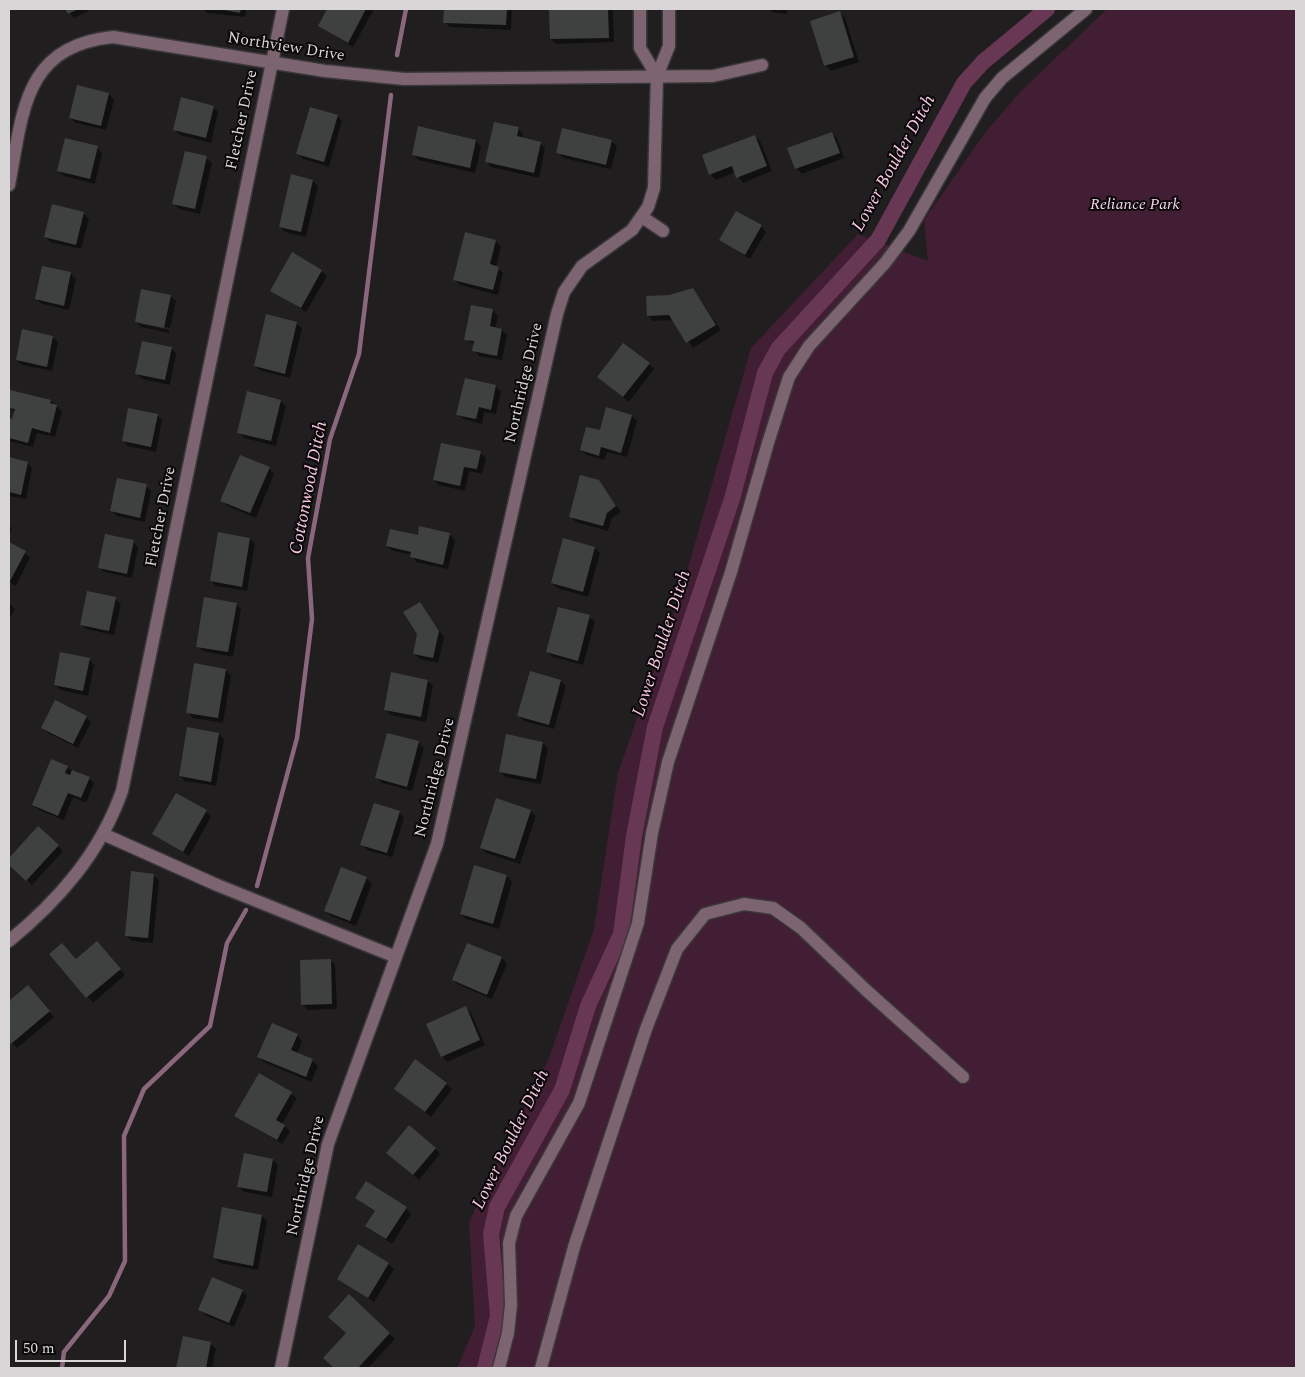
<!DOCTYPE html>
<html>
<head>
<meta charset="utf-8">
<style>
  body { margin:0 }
  #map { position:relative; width:1305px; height:1377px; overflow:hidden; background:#211e20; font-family:Spectral,serif }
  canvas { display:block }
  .frame { position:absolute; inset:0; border:10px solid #d9d6d8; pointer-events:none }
  .scale { position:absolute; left:15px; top:1340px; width:111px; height:22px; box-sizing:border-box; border:2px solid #d9d6d8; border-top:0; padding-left:6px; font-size:15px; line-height:18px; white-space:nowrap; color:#d9d6d8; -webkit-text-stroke:4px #0a0809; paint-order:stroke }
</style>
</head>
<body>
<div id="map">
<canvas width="1305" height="1377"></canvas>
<div class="frame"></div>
<div class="scale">50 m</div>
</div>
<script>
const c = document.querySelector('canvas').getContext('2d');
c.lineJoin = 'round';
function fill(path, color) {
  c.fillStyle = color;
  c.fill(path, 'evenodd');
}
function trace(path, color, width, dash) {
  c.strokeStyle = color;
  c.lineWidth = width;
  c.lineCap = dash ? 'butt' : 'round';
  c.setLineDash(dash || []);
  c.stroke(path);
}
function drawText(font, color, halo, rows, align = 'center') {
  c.font = font + ' Spectral,serif';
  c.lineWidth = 4;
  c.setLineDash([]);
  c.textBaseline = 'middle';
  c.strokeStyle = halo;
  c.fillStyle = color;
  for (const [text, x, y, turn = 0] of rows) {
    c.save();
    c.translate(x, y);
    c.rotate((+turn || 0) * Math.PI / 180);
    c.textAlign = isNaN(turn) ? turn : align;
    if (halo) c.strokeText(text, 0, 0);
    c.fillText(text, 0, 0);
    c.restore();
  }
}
fill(new Path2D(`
  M1107,9H1296V1368H457L475,1326L469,1222L549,1058L594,929L618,773L681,592L751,348L858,234L928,261L924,220L985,133L1020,92Z`), '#411e33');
fill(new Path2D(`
  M67,9H92L74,18Z
  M203,9H246L245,17L207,13Z
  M329,9H374L353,47L319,26Z
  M445,9H512L511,30L450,27L444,22Z
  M550,9H610L613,11L614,42L556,44L551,39Z
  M769,9H787V14L772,12Z
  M840,13L845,18L859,62L831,71L825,65Z
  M109,94L114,100L106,130L76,123L70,118Z
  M213,107L218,112L211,143L180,135L175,130Z
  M337,116L342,121L329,167L303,159L298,154Z
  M419,128L476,141L481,147L475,173L418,160L413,154Z
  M518,128L523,134L522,139L540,143L545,148L539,178L491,167L486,161Z
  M831,133L837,138L844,158L802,174L796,168Z
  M755,136L760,141L772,171L743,183L735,172L716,180L710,174Z
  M611,141L617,146L611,169L563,158L558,152Z
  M97,147L102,153L95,184L64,176L59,171Z
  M206,158L212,163L200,214L179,209L174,204Z
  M313,181L318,186L306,237L285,232L280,227Z
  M83,213L89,219L81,249L50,242L45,236Z
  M761,226L766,232L750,259L721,240Z
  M496,241L501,247L496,267L503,273L498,295L460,285L455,280Z
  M321,271L327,276L306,312L272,290Z
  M71,274L76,279L69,310L42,304L36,299Z
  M693,289L721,330L693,348L674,320L653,321L648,316L669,297Z
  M170,296L176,301L170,328L140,322V324L169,330V333L141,327L136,321Z
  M493,311L498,316L495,329L502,330L507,335L502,360L479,356L474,350L475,345L466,339Z
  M296,323L302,328L290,378L261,371L255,366Z
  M52,337L58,342L52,371L22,365L17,360Z
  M171,348L176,354L170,385L142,379L137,374Z
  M649,364L654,369L629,402L604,382Z
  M495,386L501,392L496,414L484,412L482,424L463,419L458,414Z
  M11,391L51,401L62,411L55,437L37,433L33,447L9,441V419L13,420L15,412L9,408Z
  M281,401L286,406L276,446L244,438L239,432Z
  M157,415L162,420L156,452L128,446L123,440Z
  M632,416L637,421L627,457L607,452L604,460L587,455L581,450L600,432Z
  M480,453L486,458L482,474L469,471L465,491L439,485L434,480Z
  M9,459L27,463L32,468L26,499L9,496Z
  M269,468L274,474L256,518L227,506L222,500Z
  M598,481L621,512L612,518L608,531L576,522L571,517Z
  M146,486L151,491L145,522L117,516L112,511Z
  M9,525L12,528L9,535Z
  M450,535L455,540L448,569L416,562L412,555L393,551L387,546L419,536Z
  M250,539L255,544L247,591L216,586L211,581Z
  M133,542L138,547L132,578L104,572L99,567Z
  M9,544L30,557L16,586L9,582Z
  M594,548L600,553L588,597L557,588L552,583Z
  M115,599L121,604L114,635L86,629L81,624Z
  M9,603L15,609L9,619Z
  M419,603L444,637L438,663L420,659L414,654L419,633Z
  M236,604L241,609L233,657L203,651L198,646Z
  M589,617L595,622L583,665L553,657L547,652Z
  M89,659L94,665L88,696L60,690L55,685Z
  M226,670L231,676L223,723L193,718L187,712Z
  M392,674L428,681L433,686L426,722L390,715L385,709Z
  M561,681L566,686L554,729L524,721L519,716Z
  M86,717L91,722L78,748L48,733L42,728Z
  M219,734L224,739L216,786L185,781L180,776Z
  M418,742L424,748L412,791L382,783L376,777Z
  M543,743L548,748L541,784L505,777L500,771Z
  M51,761L89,778L94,783L86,803L73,797L64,820L39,810L33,805Z
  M206,811L211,817L189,856L154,834Z
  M530,811L536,816L520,864L486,853L481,847Z
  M399,812L404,818L392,857L367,850L362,844Z
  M38,828L63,851L32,885L9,864V860Z
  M474,867L507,876L512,882L499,929L466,919L461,914Z
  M342,869L366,878L372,884L356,926L331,916L326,911Z
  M153,875L159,880L153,943L132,941L126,935Z
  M468,944L502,958L507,964L492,999L459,985L453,980Z
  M102,948L125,975L93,1003L50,954L76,960Z
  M330,960L335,965L337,1009L308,1010L302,1004Z
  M28,986L54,1017L17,1048L9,1039V1002Z
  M466,1008L471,1013L485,1045L447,1062L442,1056Z
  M297,1035L302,1041L297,1054L312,1060L318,1066L311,1082L264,1062L259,1057Z
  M416,1061L452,1089L431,1117L395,1089Z
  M259,1075L297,1098L282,1124L290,1131L282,1144L236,1116Z
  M435,1148L440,1154L419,1180L393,1158Z
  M273,1160L278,1165L272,1197L244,1192L239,1187Z
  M356,1198L406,1208L411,1214L392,1244L366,1226L375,1212Z
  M262,1216L267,1221L258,1270L220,1263L214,1258Z
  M388,1264L394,1269L374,1302L339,1279Z
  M242,1291L247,1296L234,1327L205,1315L200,1310Z
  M349,1296L395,1339L368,1368H335L324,1358L347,1333Z
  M184,1338L211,1344L216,1349L212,1368H177Z`), '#0007');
trace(new Path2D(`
  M397,55L406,9
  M257,886L297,738L312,619L308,558L330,439L359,354L391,95
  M62,1368L64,1352L109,1296L125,1261L124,1136L144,1089L210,1026L227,943L246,910`), '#8a677c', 4.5);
trace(new Path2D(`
  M485,1368L498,1316L491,1234L497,1207L562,1090L588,1006L621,934L634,836L655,727L732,499L765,373L778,349L878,240L964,83L983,62L1047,9`), '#683754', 16);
fill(new Path2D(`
  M65,9H78L68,14Z
  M219,9H241L240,13Z
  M327,9H366L348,43L318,26Z
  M444,9H507L506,25L443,23Z
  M549,9H608L609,38L550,39Z
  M840,11L854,57L824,66L810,21Z
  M77,85L109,93L101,126L69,118Z
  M181,97L214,106L206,138L173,130Z
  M310,107L338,115L324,162L296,154Z
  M494,122L519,127L517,136L541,142L534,173L485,162Z
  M418,126L476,140L470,168L412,155Z
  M562,128L612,140L606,165L556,153Z
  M832,132L840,153L795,169L787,148Z
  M755,135L767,166L736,178L732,166L709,175L702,155Z
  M65,138L98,146L90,179L57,171Z
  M185,151L207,156L195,209L172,204Z
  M291,174L313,180L301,232L279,227Z
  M52,204L84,212L76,245L44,237Z
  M736,211L762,225L745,255L719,240Z
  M465,232L496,240L490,264L499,267L493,290L453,280Z
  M292,252L322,270L301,308L270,291Z
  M42,266L71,272L64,306L35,299Z
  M693,288L716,325L686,343L669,315L647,316L646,296L669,295Z
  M141,289L171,295L164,328L135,322Z
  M471,305L493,309L490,326L502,329L497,356L472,351L474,341L464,340Z
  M266,314L297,322L285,374L254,366Z
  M22,329L53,336L47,367L16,360Z
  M142,341L172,347L165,380L135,374Z
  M623,343L650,363L623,397L597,377Z
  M465,378L496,385L491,410L479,407L476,419L456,415Z
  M10,390L51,400L50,403L57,405L50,433L32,428L28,443L9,438V418L12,419L15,409L9,408Z
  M247,391L281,400L271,441L237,433Z
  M606,407L632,415L621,453L601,447L599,456L580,450L586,427L600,430Z
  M128,408L158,414L151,447L122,441Z
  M441,443L481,451L477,469L464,467L460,486L433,480Z
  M240,455L270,467L250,513L220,501Z
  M9,457L28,462L21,495L9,492Z
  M580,475L599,480L616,506L607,513L603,526L569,517Z
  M117,478L147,484L140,518L110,511Z
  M419,526L450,533L443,565L410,557L411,552L386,546L390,529L418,535Z
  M218,532L250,538L242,587L210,581Z
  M105,534L134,540L127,574L98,568Z
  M563,538L595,547L583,592L551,583Z
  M9,542L26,551L10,581H9Z
  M87,591L116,597L109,631L80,625Z
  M204,597L237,603L228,652L196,647Z
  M420,602L439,631L433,658L413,654L417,634L403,612Z
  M558,607L590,615L578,661L546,652Z
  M60,652L90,658L83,691L54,685Z
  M194,663L226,669L218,718L186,713Z
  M530,671L561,680L549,725L517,716Z
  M391,672L428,680L421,717L384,710Z
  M55,700L87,716L73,744L41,728Z
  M187,727L219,733L211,782L179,776Z
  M387,733L419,741L407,787L375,778Z
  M506,734L543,742L536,779L499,772Z
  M51,759L68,766L65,773L70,775L72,770L90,777L81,798L68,793L58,816L32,805Z
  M176,793L207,810L183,852L152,834Z
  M496,798L531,810L515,859L480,848Z
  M374,803L400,811L387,853L360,845Z
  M38,826L59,845L26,881L9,865V858Z
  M474,865L507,875L493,924L460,914Z
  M341,867L367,877L350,921L324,911Z
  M131,871L154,874L148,938L125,936Z
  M97,941L121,969L86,998L49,954L62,943L76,959Z
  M467,943L502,957L487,995L452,980Z
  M331,959L332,1004L301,1005L300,960Z
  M28,985L50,1011L11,1044L9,1041V1001Z
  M466,1006L480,1040L441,1057L426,1024Z
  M272,1023L298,1034L291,1050L313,1059L306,1077L257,1057Z
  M415,1059L447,1083L425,1112L394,1089Z
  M259,1073L292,1092L276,1120L285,1125L277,1140L234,1116Z
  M409,1125L436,1148L413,1175L386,1153Z
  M244,1153L273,1159L267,1192L237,1187Z
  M366,1181L407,1207L386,1239L365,1226L375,1211L355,1198Z
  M222,1207L262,1215L253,1266L213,1258Z
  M358,1244L389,1263L368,1298L337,1279Z
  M212,1277L243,1290L229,1323L198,1310Z
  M349,1294L390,1333L358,1368H334L323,1358L346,1333L328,1317Z
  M183,1336L211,1342L206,1368H176Z`), '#3e413f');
const minor = new Path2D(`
  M640,9V48L657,76
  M9,185C23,113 23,46 113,37L325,71L404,79L713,76L762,65
  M642,217L663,231
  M103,834L217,885L396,957
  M9,941C59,900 100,853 122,791L283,9
  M281,1368L328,1144L437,844L557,314L564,292L582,266L632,230L648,207L654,188L657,76L669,46V9
  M499,1368L508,1333L511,1305L509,1243L516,1216L579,1103L638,923L652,833L668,762L731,572L768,443L789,377L809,346L885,263L909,231L985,98L1002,78L1086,9
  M541,1368L574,1247L646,1029L677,949L705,914L744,904L773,908L801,928L867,991L963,1077`);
trace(minor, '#3b383a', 15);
trace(minor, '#7c6471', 12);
drawText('16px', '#d9d6d8', '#0a0809', [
  ["Northview Drive",286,48,9],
  ["Fletcher Drive",243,120,-78],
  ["Northridge Drive",525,383,-77],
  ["Fletcher Drive",162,517,-79],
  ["Northridge Drive",436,778,-76],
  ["Northridge Drive",307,1176,-77]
]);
drawText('italic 16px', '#f5d4e6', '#0a0809', [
  ["Reliance Park",1135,206]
]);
drawText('italic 18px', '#f9c8e3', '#0a0809', [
  ["Lower Boulder Ditch",895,164,-61],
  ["Cottonwood Ditch",310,488,-79],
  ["Lower Boulder Ditch",663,644,-72],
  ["Lower Boulder Ditch",512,1140,-64]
]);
</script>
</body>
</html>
